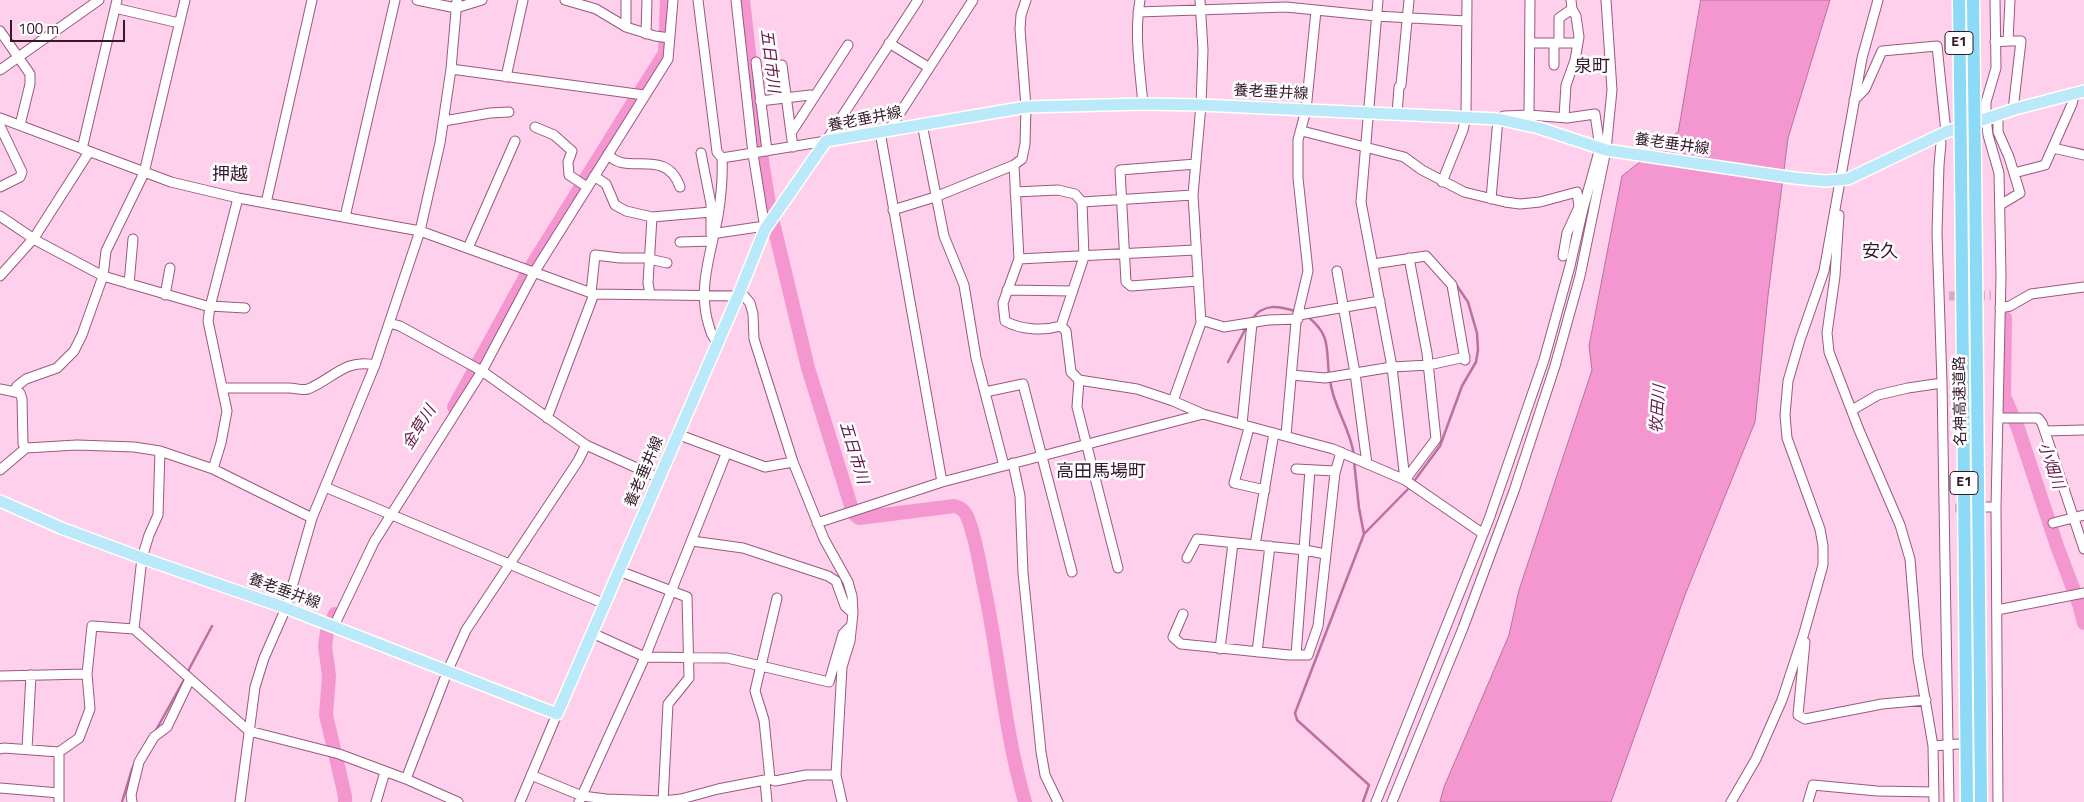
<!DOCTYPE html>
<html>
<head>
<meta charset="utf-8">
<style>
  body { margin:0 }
  #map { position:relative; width:2084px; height:802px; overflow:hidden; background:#fed0eb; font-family:"Titillium Web",sans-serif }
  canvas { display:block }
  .scale { position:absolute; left:10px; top:20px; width:115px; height:22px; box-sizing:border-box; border:2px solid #35192a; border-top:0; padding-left:6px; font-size:15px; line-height:18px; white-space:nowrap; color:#35192a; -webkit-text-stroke:4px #fff; paint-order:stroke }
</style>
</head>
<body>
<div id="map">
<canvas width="2084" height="802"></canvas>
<div class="scale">100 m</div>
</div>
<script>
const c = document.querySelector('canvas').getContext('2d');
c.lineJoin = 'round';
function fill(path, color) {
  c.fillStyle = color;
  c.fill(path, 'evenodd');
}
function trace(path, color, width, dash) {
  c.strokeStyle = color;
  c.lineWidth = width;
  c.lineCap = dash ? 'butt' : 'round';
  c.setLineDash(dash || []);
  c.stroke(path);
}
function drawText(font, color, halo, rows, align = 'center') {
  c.font = font + ' "Titillium Web","Noto Sans JP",sans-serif';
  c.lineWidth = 5;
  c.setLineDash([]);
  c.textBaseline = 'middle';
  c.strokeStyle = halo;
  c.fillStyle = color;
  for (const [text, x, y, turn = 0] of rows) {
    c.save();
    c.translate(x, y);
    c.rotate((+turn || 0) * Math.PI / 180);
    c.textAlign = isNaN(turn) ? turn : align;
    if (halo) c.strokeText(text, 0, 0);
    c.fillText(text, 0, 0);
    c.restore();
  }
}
const water = new Path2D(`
  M1701,0H1830L1788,138L1768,296L1755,422L1685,595L1611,802H1440L1444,787L1509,635L1519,590L1592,370L1589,346L1622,176L1678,132Z`);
fill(water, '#f496d0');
trace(water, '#bb709e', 1);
trace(new Path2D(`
  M1307,316C1331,335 1326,347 1329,375
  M1252,319C1264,303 1278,306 1295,311
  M1228,362L1247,326
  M1330,380C1333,407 1351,429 1354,456
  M1354,461L1359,508L1364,534
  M187,673L212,626
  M155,732L185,678
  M122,802L132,769L140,753
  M1363,802L1369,785L1297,720L1295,713L1364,534L1409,488L1440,446L1462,386L1476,362L1478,350L1477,333L1468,302L1455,283`), '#bb709e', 2.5);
trace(new Path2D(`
  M743,0L760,148L770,210L808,368L851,506L855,515L859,518L954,506C959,507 963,509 966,514C975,533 979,561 983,581C999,654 1004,730 1025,802
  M641,91L665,53L667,0
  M2005,318L2004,396L2018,428L2057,546L2079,604L2084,623
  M454,407L528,272L636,98
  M335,614L327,632L325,646L329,676L326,715L345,796V802`), '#f496d0', 14);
trace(new Path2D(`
  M1949,296L1991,295
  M1955,508H1970`), '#d6abc4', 9, [9, 4.5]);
const minor = new Path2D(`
  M417,0L456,8L482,0
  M565,0L596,9L626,27L655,36L670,38
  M626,0V27
  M698,0L717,152L722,158
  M736,0L753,154L765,229
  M1140,0C1134,34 1140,70 1143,104
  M1378,0L1361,202L1392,367L1405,480
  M1995,0L1996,68L1986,102V118L1988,135L1999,173L2001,276L1996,507L1998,802
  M115,8L179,23
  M1138,12L1286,7L1376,16L1466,21
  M0,31L30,74V84L20,125
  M646,34L647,0
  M2008,41H2021L2013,110
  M1995,42L2008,41L2010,0
  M889,43L928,67
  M1530,43H1578
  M1559,43V18L1572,9L1571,0
  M756,62L767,151
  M782,65L791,133
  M1554,65V43
  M451,69L644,95
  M0,70L99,0
  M506,77L523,0
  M1854,100L1865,89L1882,51L1937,46L1946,132
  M760,101L810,95L815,96
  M1397,114L1399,87L1401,85L1409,0
  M1998,114V132L2009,157L2020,193L2000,205
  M1564,117L1566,85L1575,60L1579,37L1576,16L1572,9
  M0,118L171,182L238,198L420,231L594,294L738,296
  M444,121L490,113L509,112
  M922,124L944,236L964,285L976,358L1004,466
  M0,126L22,172L20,177L0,187
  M535,127L554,135L572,151L568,162L569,175L587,187
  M889,130L973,0
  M1302,131L1404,157L1422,170L1464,192L1505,202L1520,204L1540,202L1577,192L1579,207L1583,209
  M880,132L942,482
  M1938,136L1941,143L1939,165L1937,233L1942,383L1949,802
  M793,147L791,133L848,45
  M2053,148L2084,155
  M82,149L117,0
  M701,153L711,204V234L765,226
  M608,154C625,177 666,146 680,187
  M1196,164L1120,170L1126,282L1131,286L1198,281
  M1014,165L1019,259L1003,303L1005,321C1021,330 1043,331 1061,326
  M2014,173L2045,165L2072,104L2075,92
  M594,176L606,184L615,205L626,211L652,217L711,212
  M1442,182L1463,130L1466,116L1467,0
  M1015,192L1058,190L1075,194L1082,202L1084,257L1061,326L1066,331L1071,372L1079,380L1137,389L1173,401L1203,414L1333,449L1405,480L1482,533
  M1491,199L1498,119L1504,116L1529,115L1530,0
  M1082,202L1193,195
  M266,203L312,0
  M893,210L935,197L1014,165L1022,159L1025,144L1026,107L1020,29L1021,15L1026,0
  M1839,215L1835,276L1827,333L1829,352L1859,430L1900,525L1910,559L1918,658L1933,746L1934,802
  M0,216L37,241L103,276L210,307L208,321L227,411L221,443L213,469
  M345,217L395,0
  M680,242L712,241
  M468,248L515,141
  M1563,256L1567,233L1579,207
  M649,259L667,263
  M1019,259L1195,250
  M1373,264L1426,256L1452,285L1465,360
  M1337,271L1355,373L1367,464
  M0,276L34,238L89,152
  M129,284L133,239
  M1007,290L1073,291
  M740,291L750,303L753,314L754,339L793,462L824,539L848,582L852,596L853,613L850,641L842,667L836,775L842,802
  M591,293L595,255L620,258H649
  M650,294L648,283L652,217
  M165,295L170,268
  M210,306L245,308
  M210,307L238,198
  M2000,308L2010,306L2031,294L2084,287
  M1299,315L1380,301
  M1201,320L1224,327L1268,320L1298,319
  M389,323L400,326L482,371L586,445L659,478
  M718,342C712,337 711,333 709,326C697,289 711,253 718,216C721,197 723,177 722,158L826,141L918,0
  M1292,375L1325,378L1392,367L1429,365L1465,357
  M1079,380L1077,407L1118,568
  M223,388C245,388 267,388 289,388C296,388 302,391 308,389C333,379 345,358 375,365
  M0,389L20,393L22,399L23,444L26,448
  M14,392L17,386L26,379L57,368L74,351L82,335L103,276L106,251L144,173L185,0
  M985,392L1023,384L1072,572
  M1173,401L1201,323L1193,195L1201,105L1203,50L1200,0
  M1852,410L1878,395L1908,388L1942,383
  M547,418L594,294
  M1998,418H2038L2042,423L2084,549
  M1242,424L1252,323
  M1249,428L1234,483L1265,490
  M2045,431L2084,430
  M677,434L765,467L793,462
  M1286,435L1296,322L1308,271L1298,178V140L1306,110L1316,11
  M1013,463L1020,496L1023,573L1041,752L1045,775L1058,802
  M1296,469L1335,471
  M0,470L26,448L77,445L134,447L160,451L213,469L312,518
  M1405,480L1436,439L1427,353L1409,258
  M325,487L605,604
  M1985,507H1996
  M817,523L942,482L1203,414
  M2053,523L2084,515
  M692,541L743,548L828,576L836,581L845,606L853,613
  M1255,545L1274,433
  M1187,558L1197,539L1305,550L1325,554
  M619,571L687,597L689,678L668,704L663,801
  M1997,610L2084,593
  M1183,614L1173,637L1181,644L1289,655H1308L1318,626L1335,473L1341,452
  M334,626L374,542L482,371L535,271L668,59L673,0
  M134,629L142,558L149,535L158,515L160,451
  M592,633L645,657L727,658L829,682L843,634L852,625
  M1805,642L1798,715L1805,719L1882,704L1926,700
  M1220,649L1233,543
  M1257,652L1270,546
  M1296,655L1310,470
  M0,676L87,674
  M1933,746L1958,744
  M0,749L4,748L59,752L79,738L90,709L87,674L92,626L134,629L249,731L339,754L406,779L458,802
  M27,749L31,675
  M59,752V802
  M531,775L582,796L606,799L663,801L681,799L718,789L770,779L775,781L806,775H836
  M406,779L448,670L466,630L578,461L586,445
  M770,779L764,720L755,691L777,598
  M765,781L767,802
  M0,788L59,793
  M132,802L131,795L139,762L154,737L167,727L190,679
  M240,802L255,687L264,658L286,608L312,518L375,365L420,231L440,143L451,69L457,0
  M376,802L385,772
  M520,802L557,714
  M579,802L645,657L726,454
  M1376,802L1489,519L1544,360L1570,266L1583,209L1600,148L1595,114L1567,118L1529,115
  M1392,802L1463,628L1514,491L1555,366L1580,276L1606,150L1612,90L1606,0
  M1731,802L1756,759L1782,700L1804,633L1823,565V546L1820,529L1787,438L1785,415L1788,381L1800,340L1824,271L1862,58L1878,0
  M1808,802L1813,785L1877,791L1934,792`);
const major = new Path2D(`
  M0,501L61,528L142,558L286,608L557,714L738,296L765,229L826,141L1026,107L1143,104L1201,105L1498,119L1539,128L1606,150L1794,178L1825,181L1848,179L1946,132L2015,109L2084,91`);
const highway = new Path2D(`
  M1959,0L1960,85
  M1973,0L1974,82
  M1961,165L1967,802
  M1975,165L1981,802`);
trace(minor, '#9a5881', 11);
trace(major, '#fff', 14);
trace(highway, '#fff', 15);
trace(minor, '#fff', 9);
trace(major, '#bae9fa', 11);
trace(highway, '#8cdaf6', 12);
const highwayBridge = new Path2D(`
  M1974,82L1975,165
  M1960,85L1961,165`);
trace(highwayBridge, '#fff', 15, []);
trace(highwayBridge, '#8cdaf6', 12);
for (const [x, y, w] of [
  [1959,43,28],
  [1964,483,28]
]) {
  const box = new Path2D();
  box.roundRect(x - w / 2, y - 11.5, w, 23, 4);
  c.fillStyle = '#fff';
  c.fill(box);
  trace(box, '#35192a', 1);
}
drawText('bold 14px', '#35192a', null, [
  ["E1",1959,43],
  ["E1",1964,483]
]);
drawText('15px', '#35192a', '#fff', [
  ["養老垂井線",1271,93,3],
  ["養老垂井線",865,120,-11],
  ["養老垂井線",1672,145,8],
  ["名神高速道路",1961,401,-91],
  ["養老垂井線",645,472,-67],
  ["養老垂井線",284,592,20]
]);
drawText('italic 16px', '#621a4c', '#fff', [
  ["五日市川",769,61,83],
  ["牧田川",1659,409,-86],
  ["金草川",420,428,-58],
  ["五日市川",853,453,73],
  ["小畑川",2050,466,71]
]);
drawText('18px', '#35192a', '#fff', [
  ["泉町",1592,68],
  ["押越",230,176],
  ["安久",1880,253],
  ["高田馬場町",1101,473]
]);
</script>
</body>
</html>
